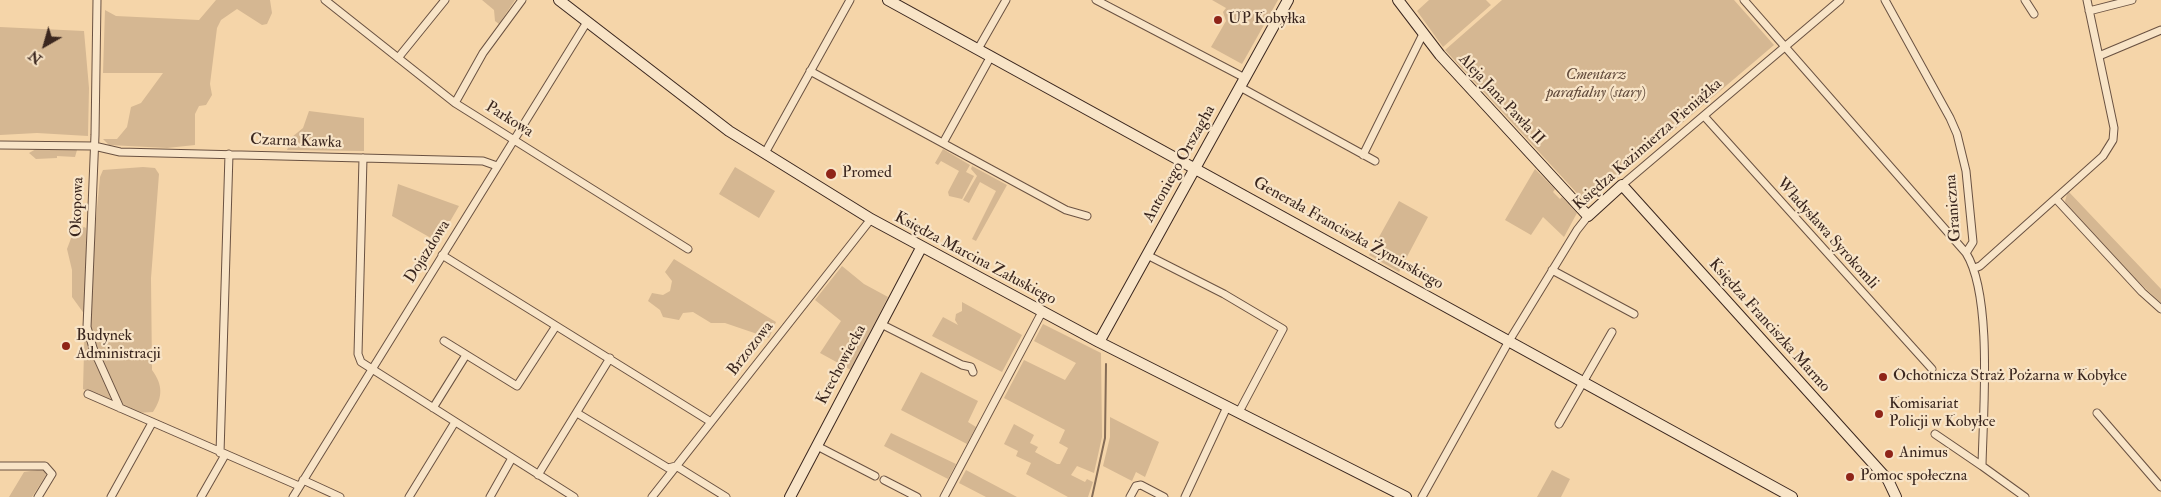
<!DOCTYPE html>
<html>
<head>
<meta charset="utf-8">
<style>
  body { margin:0 }
  #map { position:relative; width:2161px; height:497px; overflow:hidden; background:#f5d5a9; font-family:"IM FELL Double Pica",serif }
  canvas { display:block }
  .north { position:absolute; left:20px; top:20px; width:50px; height:50px; -webkit-text-stroke:4px #f8e4c7; paint-order:stroke; rotate:218deg; font-size:14px; font-weight:700; line-height:20px; text-align:center; color:#3b271f }
  .north::after { content:''; display:block; margin:auto; width:18px; height:22px; background:#3b271f; clip-path:polygon(50% 0,100% 100%,50% 72%,0 100%) }
</style>
</head>
<body>
<div id="map">
<canvas width="2161" height="497"></canvas>
<div class="north">N</div>
</div>
<script>
const c = document.querySelector('canvas').getContext('2d');
c.lineJoin = 'round';
function fill(path, color) {
  c.fillStyle = color;
  c.fill(path, 'evenodd');
}
function trace(path, color, width, dash) {
  c.strokeStyle = color;
  c.lineWidth = width;
  c.lineCap = dash ? 'butt' : 'round';
  c.setLineDash(dash || []);
  c.stroke(path);
}
function drawText(font, color, halo, rows, align = 'center') {
  c.font = font + ' "IM FELL Double Pica",serif';
  c.lineWidth = 4.5;
  c.setLineDash([]);
  c.textBaseline = 'middle';
  c.strokeStyle = halo;
  c.fillStyle = color;
  for (const [text, x, y, turn = 0] of rows) {
    c.save();
    c.translate(x, y);
    c.rotate((+turn || 0) * Math.PI / 180);
    c.textAlign = isNaN(turn) ? turn : align;
    if (halo) c.strokeText(text, 0, 0);
    c.fillText(text, 0, 0);
    c.restore();
  }
}
fill(new Path2D(`
  M216,0H270L272,13L267,24L262,25L237,9L221,20L217,28L210,84L212,95L206,105L199,106L195,114V145L167,148L109,145L103,139H117L127,127L131,107L141,103L163,73H103L105,10L116,16L199,20Z
  M482,0H515L499,24L495,21L494,10Z
  M1212,0H1278L1242,64L1211,47L1226,21L1223,12L1226,8Z
  M1429,0H1486L1491,5L1443,47L1417,11Z
  M1502,0H1734L1774,45L1587,204L1445,50Z
  M0,27L84,31L89,88L88,136L37,133L0,135Z
  M309,111L364,118V151L287,150L292,137L303,128Z
  M36,149L77,150L75,157L57,156V158L36,159L29,153Z
  M943,149L970,165L966,172L974,176L962,199L949,196L948,192L959,171L941,161L938,165L935,163Z
  M972,166L1007,185L976,241L972,239L996,191L980,182L969,203L963,200L977,176L971,169Z
  M143,167L155,168L159,174L151,278L152,370C163,385 163,397 153,412L137,413L83,389L85,315L72,297V270L67,249L73,233L84,227L86,228V255L93,250L100,177L103,170Z
  M735,167L775,191L759,218L719,194Z
  M1535,169L1555,189L1553,192L1560,199L1562,197L1577,213L1564,237L1543,217L1531,235L1505,220Z
  M398,184L459,206L438,242L392,216Z
  M2068,191L2161,289V303L2115,260L2067,207L2065,201Z
  M1399,201L1428,217L1399,272L1369,255Z
  M674,259L776,322L769,338L725,323H711L693,312L683,313L679,320L663,317L660,310L648,301L652,293L663,295L670,291L672,281L665,272Z
  M842,266L864,284L888,297L851,370L820,353L841,321L815,300Z
  M962,302L1022,335L1002,372L932,336L943,317L958,325L955,320L956,314L962,311Z
  M1043,324L1101,353L1102,437L1094,473L1077,466L1071,475L1085,482L1087,479L1093,482L1088,497H1068L1026,474L1031,463L1016,456L1018,451L1004,444L1014,424L1034,435L1030,443L1038,447L1035,452L1057,464H1060L1068,448L1059,443L1065,430L1004,398L1024,360L1065,380L1076,363L1034,341Z
  M921,372L978,401L968,422L976,427L967,444L901,410Z
  M1110,417L1159,442L1145,477L1136,472L1132,481L1103,466L1110,437Z
  M891,433L956,464L948,479L884,446Z
  M44,469L46,475L32,497H9L24,472Z
  M966,470L1017,497H986L959,483Z
  M1552,470L1570,479L1561,497H1537Z`), '#d5b792');
trace(new Path2D(`
  M1092,497L1105,438L1106,364`), '#856c56', 2);
const street = new Path2D(`
  M97,0L95,135L87,327L93,348L120,408
  M325,0L455,103L688,249
  M1096,0L1245,78
  M1744,0L1966,253
  M1885,0L1950,118L1957,134L1966,171L1973,242L1966,253C1993,296 1983,413 1982,466L2025,497
  M2025,0L2034,14
  M2089,11L2132,0
  M978,49L1006,0
  M2099,56L2161,30
  M398,58L445,0
  M810,71L1066,210L1087,216
  M1240,87L1375,161
  M455,103L483,53L522,0
  M1704,116L1932,369
  M943,143L991,56
  M0,145L94,146L120,152L483,161L497,166
  M765,153L850,0
  M1363,155L1423,34
  M363,158L358,354L361,362L574,497
  M1622,185L1840,0
  M2056,199L2142,292L2161,309
  M442,255L711,422
  M1147,255L1224,294L1283,329L1239,412
  M1975,268L1980,266L2103,156L2113,140L2114,128L2087,0
  M1552,270L1634,314
  M881,324L962,365L971,367L973,372
  M444,341L517,386L556,326
  M88,394L299,486
  M433,408L466,355
  M577,413L668,468L676,466L726,497
  M2097,413L2161,487
  M1559,424L1612,332
  M1935,434L1982,466
  M817,446L875,476
  M220,453L229,154
  M0,466H45L52,474L38,497
  M538,475L610,358
  M303,480L340,497
  M884,480L917,497
  M111,497L152,423
  M201,497L225,455
  M293,497L587,22
  M409,497L455,422
  M490,497L512,458
  M652,497L871,219
  M944,497L1042,312
  M1130,497L1136,486L1141,485L1164,497
  M1185,497L1227,407
  M1422,497L1509,341L1577,230L1588,216`);
const secondary = new Path2D(`
  M559,0L729,131L871,219L1099,342L1406,497
  M888,0L1792,497
  M1398,0L1440,55L1588,216L1622,185L1888,480L1896,497
  M1099,342L1288,0
  M790,497L921,248`);
trace(street, '#6a5242', 9);
trace(secondary, '#3b271f', 12);
trace(street, '#f8e4c7', 7);
trace(secondary, '#f8e4c7', 10);
for (const [x, y, r, color] of [
  [1218,20,5,"#8f2418"],
  [831,174,6,"#8f2418"],
  [66,346,5,"#8f2418"],
  [1883,377,5,"#8f2418"],
  [1879,414,5,"#8f2418"],
  [1889,454,5,"#8f2418"],
  [1850,477,5,"#8f2418"]
]) {
  const dot = new Path2D();
  dot.arc(x, y, r, 0, 2 * Math.PI);
  c.fillStyle = color;
  c.fill(dot);
  trace(dot, '#f8e4c7', 2);
}
drawText('16px', '#3b271f', '#f8e4c7', [
  ["UP Kobyłka",1228,20],
  ["Promed",842,174],
  ["Budynek",76,337],
  ["Administracji",76,355],
  ["Ochotnicza Straż Pożarna w Kobyłce",1893,377],
  ["Komisariat",1889,405],
  ["Policji w Kobyłce",1889,423],
  ["Animus",1899,454],
  ["Pomoc społeczna",1860,477]
], 'left');
drawText('italic 16px', '#624b3c', '#f8e4c7', [
  ["Cmentarz",1596,76],
  ["parafialny (stary)",1596,94]
]);
drawText('16px', '#3b271f', '#f8e4c7', [
  ["Aleja Jana Pawła II",1501,100,47],
  ["Parkowa",509,120,32],
  ["Czarna Kawka",296,142,2],
  ["Księdza Kazimierza Pieniążka",1648,145,-41],
  ["Antoniego Orszagha",1180,164,-61],
  ["Okopowa",78,207,-88],
  ["Graniczna",1954,208,-94],
  ["Generała Franciszka Żymirskiego",1348,234,29],
  ["Władysława Syrokomli",1827,234,48],
  ["Dojazdowa",428,252,-58],
  ["Księdza Marcina Załuskiego",975,259,28],
  ["Księdza Franciszka Marmo",1769,326,48],
  ["Brzozowa",751,349,-52],
  ["Krechowiecka",842,365,-62]
]);
</script>
</body>
</html>
